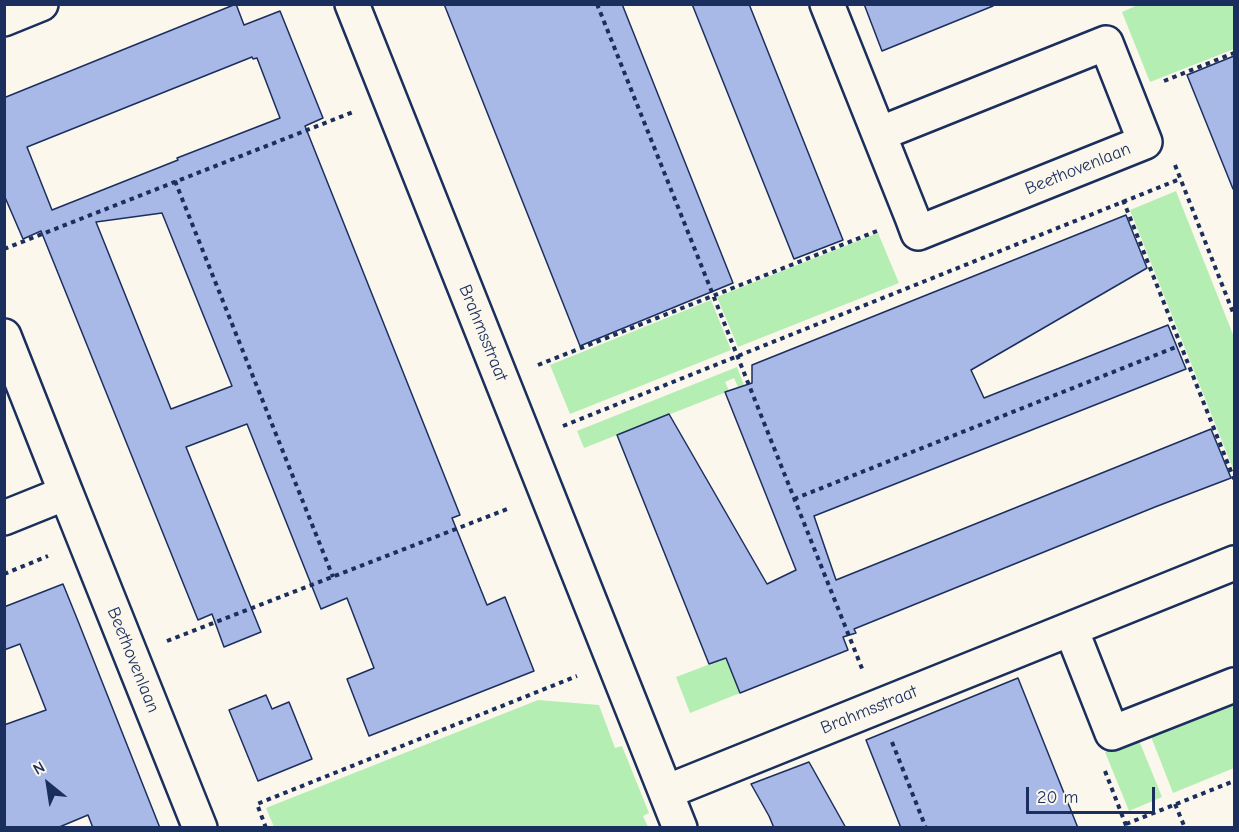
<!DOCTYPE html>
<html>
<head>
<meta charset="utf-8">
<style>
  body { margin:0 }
  #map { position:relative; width:1239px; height:832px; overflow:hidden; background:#fbf7ec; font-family:"Comic Neue",sans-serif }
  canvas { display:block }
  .frame { position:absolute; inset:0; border:6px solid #1b2f5e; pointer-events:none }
  .north { position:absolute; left:18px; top:754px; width:60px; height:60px; -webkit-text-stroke:4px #fbf7ec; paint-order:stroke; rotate:330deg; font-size:16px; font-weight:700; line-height:24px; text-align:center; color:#1b2f5e }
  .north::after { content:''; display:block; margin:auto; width:21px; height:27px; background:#1b2f5e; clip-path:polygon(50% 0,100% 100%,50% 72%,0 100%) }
  .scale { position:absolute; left:1026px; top:787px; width:129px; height:27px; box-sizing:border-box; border:3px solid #1b2f5e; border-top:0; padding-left:8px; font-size:18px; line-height:21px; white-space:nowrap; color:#1b2f5e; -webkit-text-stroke:4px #fbf7ec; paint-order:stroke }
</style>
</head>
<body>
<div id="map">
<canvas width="1239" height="832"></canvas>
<div class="frame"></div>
<div class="north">N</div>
<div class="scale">20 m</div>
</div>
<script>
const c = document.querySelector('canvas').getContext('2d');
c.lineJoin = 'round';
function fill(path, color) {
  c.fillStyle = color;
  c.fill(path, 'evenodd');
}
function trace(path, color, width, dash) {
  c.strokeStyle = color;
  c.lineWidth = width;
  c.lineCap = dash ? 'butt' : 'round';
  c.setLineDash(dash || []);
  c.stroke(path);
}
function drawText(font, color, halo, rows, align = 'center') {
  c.font = font + ' "Comic Neue",sans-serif';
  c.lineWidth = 5;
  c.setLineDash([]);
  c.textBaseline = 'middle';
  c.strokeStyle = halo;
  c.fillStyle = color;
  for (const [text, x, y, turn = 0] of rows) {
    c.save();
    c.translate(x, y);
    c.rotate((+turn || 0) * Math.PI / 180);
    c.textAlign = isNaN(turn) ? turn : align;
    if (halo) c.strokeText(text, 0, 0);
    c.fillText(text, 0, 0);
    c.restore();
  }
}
fill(new Path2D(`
  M1140,4L1234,5V49L1150,82L1122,12Z
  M1176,191L1234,337V471L1130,210Z
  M878,233L899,283L738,347L717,297Z
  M711,300L731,350L570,414L550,365Z
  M737,367L744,385L738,387L734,378L725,382L729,391L584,448L577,431Z
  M726,658L740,693L690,713L676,677Z
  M1234,699V768L1173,793L1150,734Z
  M538,700L599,705L615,748L622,746L649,813L643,816L648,827H274L266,808Z
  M1138,738L1162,797L1129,811L1105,752Z`), '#b5eeb2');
const building = new Path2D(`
  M236,4L244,25L280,11L323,118L305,126L460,515L452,518L487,605L505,597L534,671L369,736L347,679L374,668L347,598L321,609L247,424L186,447L261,632L224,647L212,614L198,620L41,231L23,239L4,195V96L6,97ZM252,57L253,59L257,58L280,118L177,158L178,160L52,210L27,147ZM162,213L232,386L171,409L96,222Z
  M444,4H622L733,283L580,346Z
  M692,4H749L843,240L794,259Z
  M864,4H993V6L882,51Z
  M1234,56V189H1233L1187,75Z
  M1126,215L1147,268L971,370L984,398L1168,325L1186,369L814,516L836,580L1211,429L1231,478L1155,507L854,629L856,633L843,637L848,650L740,693L726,658L709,664L617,435L669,414L767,584L796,570L725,392L752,383V365Z
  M63,584L78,621L160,828H93L88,815L57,828H4V725L46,710L20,644L4,650V607Z
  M1018,678L1078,828H901L866,740Z
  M266,695L272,709L289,702L312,759L258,781L229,710Z
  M809,762L846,828H774L769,816L751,784Z`);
fill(building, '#a8b8e7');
trace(building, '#1b2f5e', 1.5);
const minor = new Path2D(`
  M352,4L680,828
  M827,4L912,217L918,233L1145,142L1106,43L879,134
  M4,19L41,4
  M4,336L66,493L4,518
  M66,493L200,828
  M1071,629L1112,733L1234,685
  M666,792L1234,563`);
trace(minor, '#1b2f5e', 38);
trace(new Path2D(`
  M597,4L863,671
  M1164,81L1234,53
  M1175,165L1234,315
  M175,181L333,577
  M1123,200L1234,479
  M4,249L353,112
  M538,365L877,231
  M563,426L1180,179
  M794,499L1181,345
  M4,574L48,556
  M167,641L510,508
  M892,742L926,828
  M1105,771L1127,828
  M1175,804L1185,828
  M1126,824L1234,781
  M266,828L257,804L577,676`), '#1b2f5e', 4, [4.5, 4.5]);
trace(minor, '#fbf7ec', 33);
drawText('18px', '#1b2f5e', '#fbf7ec', [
  ["Beethovenlaan",1078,169,-22],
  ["Brahmsstraat",483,333,68],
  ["Beethovenlaan",133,660,68],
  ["Brahmsstraat",869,710,-22]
]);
</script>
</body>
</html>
